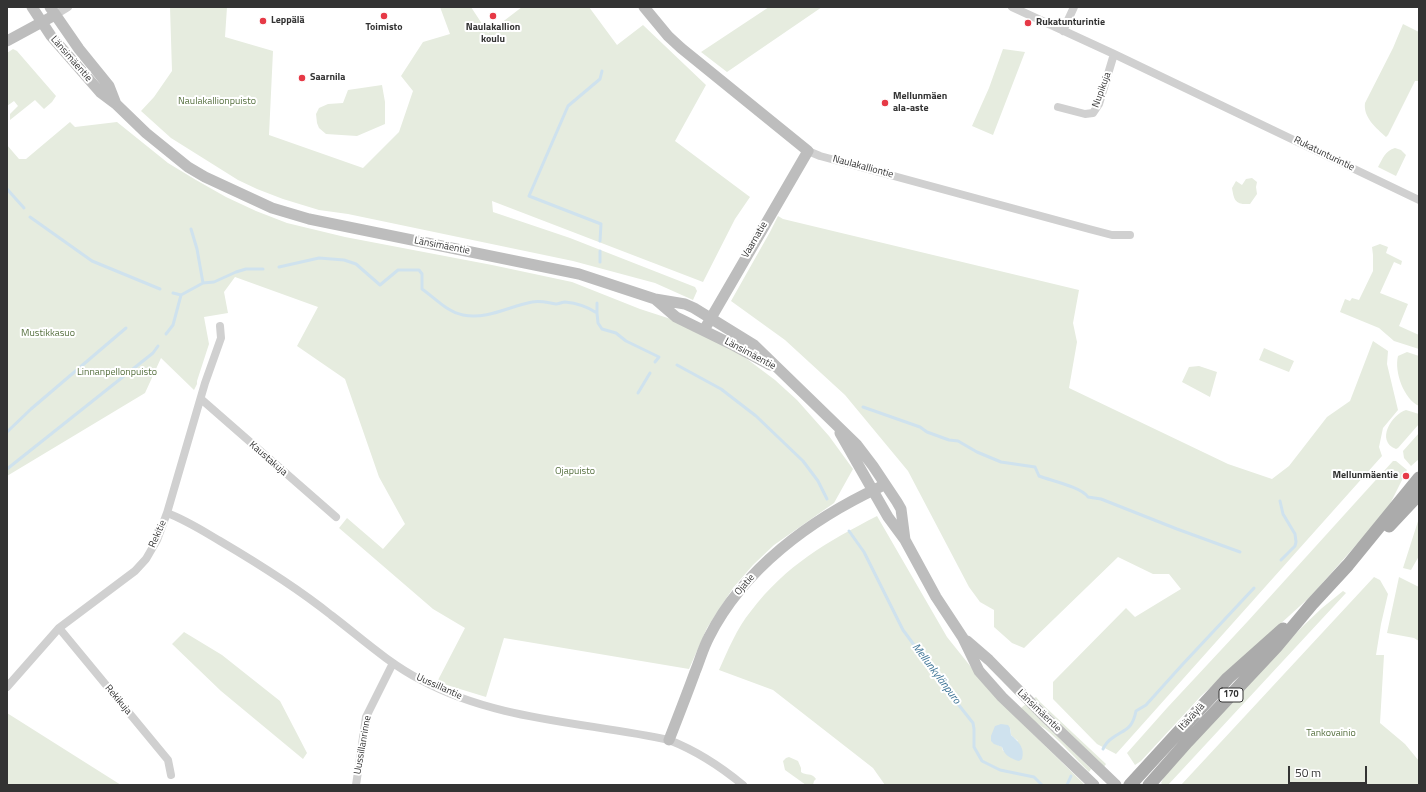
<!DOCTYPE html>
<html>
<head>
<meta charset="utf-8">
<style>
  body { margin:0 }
  #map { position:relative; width:1426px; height:792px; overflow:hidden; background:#fff; font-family:"Titillium Web",sans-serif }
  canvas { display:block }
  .frame { position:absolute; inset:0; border:8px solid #333; pointer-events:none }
  .scale { position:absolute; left:1288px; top:766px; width:79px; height:18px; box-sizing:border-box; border:2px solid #333; border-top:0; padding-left:5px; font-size:12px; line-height:14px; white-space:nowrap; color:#333; -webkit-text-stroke:3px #fff; paint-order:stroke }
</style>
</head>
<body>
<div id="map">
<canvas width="1426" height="792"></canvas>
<div class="frame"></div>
<div class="scale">50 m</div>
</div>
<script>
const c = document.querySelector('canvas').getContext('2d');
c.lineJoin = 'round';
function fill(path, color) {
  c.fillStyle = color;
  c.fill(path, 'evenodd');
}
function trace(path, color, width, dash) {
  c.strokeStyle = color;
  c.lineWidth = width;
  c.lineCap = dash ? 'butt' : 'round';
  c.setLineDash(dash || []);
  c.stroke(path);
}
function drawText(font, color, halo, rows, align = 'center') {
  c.font = font + ' "Titillium Web",sans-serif';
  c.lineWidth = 4;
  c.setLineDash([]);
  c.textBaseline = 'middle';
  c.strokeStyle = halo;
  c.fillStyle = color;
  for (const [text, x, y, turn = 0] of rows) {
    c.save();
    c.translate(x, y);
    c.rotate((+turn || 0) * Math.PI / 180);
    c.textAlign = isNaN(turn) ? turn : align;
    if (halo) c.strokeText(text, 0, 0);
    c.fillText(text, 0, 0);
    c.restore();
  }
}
fill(new Path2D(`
  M170,7H227L225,37L273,51L269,135L363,168L399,132L413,91L401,76L423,42L450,34L440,7H471L488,33L522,7H589L617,45L643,25L706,85L675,141L750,197L735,219L703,282L492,201L493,212L570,238L695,287L697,291L693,300L655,283L573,261L348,214L319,210L283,199L257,189L238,180L171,138L141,111L154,97L172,71Z
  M769,7H822L727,72L701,52Z
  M1403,24L1419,32V79L1418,81H1415L1388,135L1386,137C1376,128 1363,117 1365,103L1393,48Z
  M13,49L17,51L56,96L52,102L44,109L35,100L10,120V114L18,106L14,101L7,106V53Z
  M1003,49L1025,52L993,135L972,126L989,88Z
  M382,85L385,102V124L357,136L326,134L319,128L317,123L316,114L319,108L328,104L343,103L348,90Z
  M70,122L75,127L117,122L168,163L196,180L226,197L256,211L287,223L345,237L492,265L572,282L640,309L680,322L743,356L775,380L797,400L829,436L853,469L834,503L774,545L753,565L733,588L707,628L689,669L504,638L486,697L437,682L465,628L433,609L339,528L347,518L383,549L405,524L379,477L345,379L297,346L318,307L235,277L224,292L228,313L204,317L209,344L197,381V384L194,390L161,358L145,393L7,476V145L19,159H26Z
  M1395,148L1401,150L1406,155L1396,176L1378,167C1383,158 1385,151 1395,148Z
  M1252,178L1257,182L1256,187L1257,194L1250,204C1235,205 1234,200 1232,188L1236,181L1242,185L1246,179Z
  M778,216L783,219L1079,290L1073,323L1077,342L1069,388L1228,464L1272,479L1289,466L1327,417L1350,401L1373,341L1388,351L1387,364L1398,410L1383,428L1379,447L1382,456L1116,754L1097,744L1053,699V682L1126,608L1135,617L1181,589L1169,574H1153L1118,557L1024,648L1012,643L994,627V610L980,602L969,587L908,471L845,395L785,340L731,301L770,232Z
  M1380,244L1388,247L1386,253L1402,261L1401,265L1394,262L1380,293L1408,304L1399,326L1419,335V349L1394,341L1379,328L1340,312L1345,299L1350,301L1352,298L1359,300L1373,271V255L1372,247Z
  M1264,348L1294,361L1289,372L1259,360Z
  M1407,352L1419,356V406C1404,399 1394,372 1398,356Z
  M1199,366L1217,372L1210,397L1182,382L1189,367Z
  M1406,410L1419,414V424L1398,448L1396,449C1375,441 1392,414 1406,410Z
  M1419,433V459L1411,466L1404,458L1403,451Z
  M1393,461H1396L1407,470L1387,510L1311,596L1201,696L1141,761L1135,765L1127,753L1167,708L1248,621Z
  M877,516L947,637L975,672L1031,732L1085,785H885L873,768L773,690L719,670C728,650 737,628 751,611C786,565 827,542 877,516ZM1010,728L1011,735L1018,741L1003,751L1002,747L998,745Z
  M1419,518V556L1411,570L1403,568Z
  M1374,577L1380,580L1388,594L1381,624L1376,655H1384L1380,723L1405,744L1419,761V785H1181Z
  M1399,577L1419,587V641L1414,638L1387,633Z
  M1343,591L1346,593L1168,785H1163L1161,783L1166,773L1302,627L1322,608Z
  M184,632L222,655L280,701L307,753L303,759L221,691L172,644Z
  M1036,697L1040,702L1106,764L1104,767L1034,698Z
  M1026,704L1091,769L1089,772C1076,759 1063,744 1049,732C1040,724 1027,719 1021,708Z
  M7,713L121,785H7Z
  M789,757L798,761L801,768V772C806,776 811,772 816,779L814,781L813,785H806L785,770L783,761L786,758Z`), '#e6ecdf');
fill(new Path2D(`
  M1001,724L1008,725L1010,728L1011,735C1019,742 1025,748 1022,759L1019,761C1011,759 1004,755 1002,747L994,744L991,741V736L995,726Z`), '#cfe2ee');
trace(new Path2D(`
  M7,189L24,208
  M30,217L92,261L160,289
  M191,229L197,249L203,283
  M600,241L601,224L529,196L568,106L600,79L602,71
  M600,262V251
  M279,267L319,258L344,260L356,264L380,285L398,270H419L422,274V289C435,298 447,312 463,315C487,320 510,306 532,302C541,300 548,303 556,304C559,304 562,302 565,302C576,303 588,307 597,313L598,323L602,329L616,333L626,341L659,357L655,362
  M173,293L181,295L203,283L214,282L236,272L246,269H263
  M597,313V303
  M166,334L173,325L181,295
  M677,365L721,389L756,416L803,461L818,481L827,499
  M638,393L650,373
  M863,407L920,427L927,432L949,440L958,441L977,452L1001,462L1035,467L1039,476C1052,481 1081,487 1088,497L1101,499L1177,529L1240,552
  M7,432L31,409L126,328
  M7,469L153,353L158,346
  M1280,501L1283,514L1295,534L1296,542L1295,546L1281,560
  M849,531L864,552L903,630L954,699L973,723L974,729V747L982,761L1000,770L1034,777L1042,785
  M1103,749C1105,745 1108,741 1111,739C1124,729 1132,731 1136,711L1146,705L1182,665L1254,588
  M1067,785L1071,776`), '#cfe2ee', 3);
trace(new Path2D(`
  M1012,7L1114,54L1419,200
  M55,15L68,7
  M1063,31L1074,7
  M1058,107L1085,114L1093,113L1099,104L1114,54
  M808,151L820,156L1089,229L1112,235H1130
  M201,399L336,517
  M167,513C186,520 203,531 220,541C259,564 296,587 331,615C360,637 388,663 421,680C497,721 586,722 669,740C697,751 720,766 743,785
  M59,628L168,760L171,775
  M7,687L59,628L135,571L146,559L157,540L167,513L205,383L221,338L220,326
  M356,785L366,717L393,663`), '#d0d0d0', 8);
trace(new Path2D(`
  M32,7L51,36L100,92L116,104L146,133L188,167L205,177L272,208L309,219L579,274L655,299L685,304L694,308L754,345L857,445L873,466L897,502L901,509L905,540
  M50,7L79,49L109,86L116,104
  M644,7L668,36L681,48L808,151L704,330
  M7,41L55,15
  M655,299L676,317L729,343L770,365
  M840,433L888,517L905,540L936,597L963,638L979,671L1002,697L1094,785
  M967,641L989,660L1044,716L1116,785
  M669,740C678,717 687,694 695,672C700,660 703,648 709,637C743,569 811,519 880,487`), '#bdbdbd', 11);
trace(new Path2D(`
  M1389,526L1419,494
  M1130,785L1228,678L1283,629
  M1149,785L1187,742L1276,647L1312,604L1348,565L1419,478`), '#ababab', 13);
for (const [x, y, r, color] of [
  [384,16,4,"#e63946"],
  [493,16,4,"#e63946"],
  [263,21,4,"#e63946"],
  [1028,23,4,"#e63946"],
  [302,78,4,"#e63946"],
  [885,103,4,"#e63946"],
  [1406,476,4,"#e63946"]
]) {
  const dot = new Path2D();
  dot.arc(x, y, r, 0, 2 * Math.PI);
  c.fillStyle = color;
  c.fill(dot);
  trace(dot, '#fff', 1.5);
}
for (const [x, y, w] of [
  [1231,695,24]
]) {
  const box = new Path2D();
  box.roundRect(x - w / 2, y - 7, w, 14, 3);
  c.fillStyle = '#fff';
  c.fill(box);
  trace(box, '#333', 1);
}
drawText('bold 9px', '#333', null, [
  ["170",1231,695]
]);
drawText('bold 10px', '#333', '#fff', [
  ["Leppälä",271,21],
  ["Rukatunturintie",1036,23],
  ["Toimisto",384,28,"center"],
  ["Naulakallion",493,28,"center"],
  ["koulu",493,40,"center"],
  ["Saarnila",310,78],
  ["Mellunmäen",893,97],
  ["ala-aste",893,109],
  ["Mellunmäentie",1398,476,"right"]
], 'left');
drawText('10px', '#333', '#fff', [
  ["Länsimäentie",71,59,49],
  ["Nupikuja",1102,90,-70],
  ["Rukatunturintie",1324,154,26],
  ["Naulakalliontie",863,167,15],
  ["Vaarnatie",755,240,-60],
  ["Länsimäentie",442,246,11],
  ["Länsimäentie",750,354,28],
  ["Kaustakuja",268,459,41],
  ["Rekitie",158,534,-66],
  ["Ojatie",745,585,-49],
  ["Uussillantie",439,687,24],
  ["Rekikuja",118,700,50],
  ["Länsimäentie",1039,711,44],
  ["Itäväylä",1192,717,-47],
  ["Uussillanrinne",363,745,-80]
]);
drawText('10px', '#56703f', '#fff', [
  ["Naulakallionpuisto",217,102],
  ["Mustikkasuo",48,334],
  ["Linnanpellonpuisto",117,373],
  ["Ojapuisto",575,472],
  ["Tankovainio",1331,734]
]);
drawText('italic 11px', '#3f7597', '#fff', [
  ["Mellunkylänpuro",936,674,53]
]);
</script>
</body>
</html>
